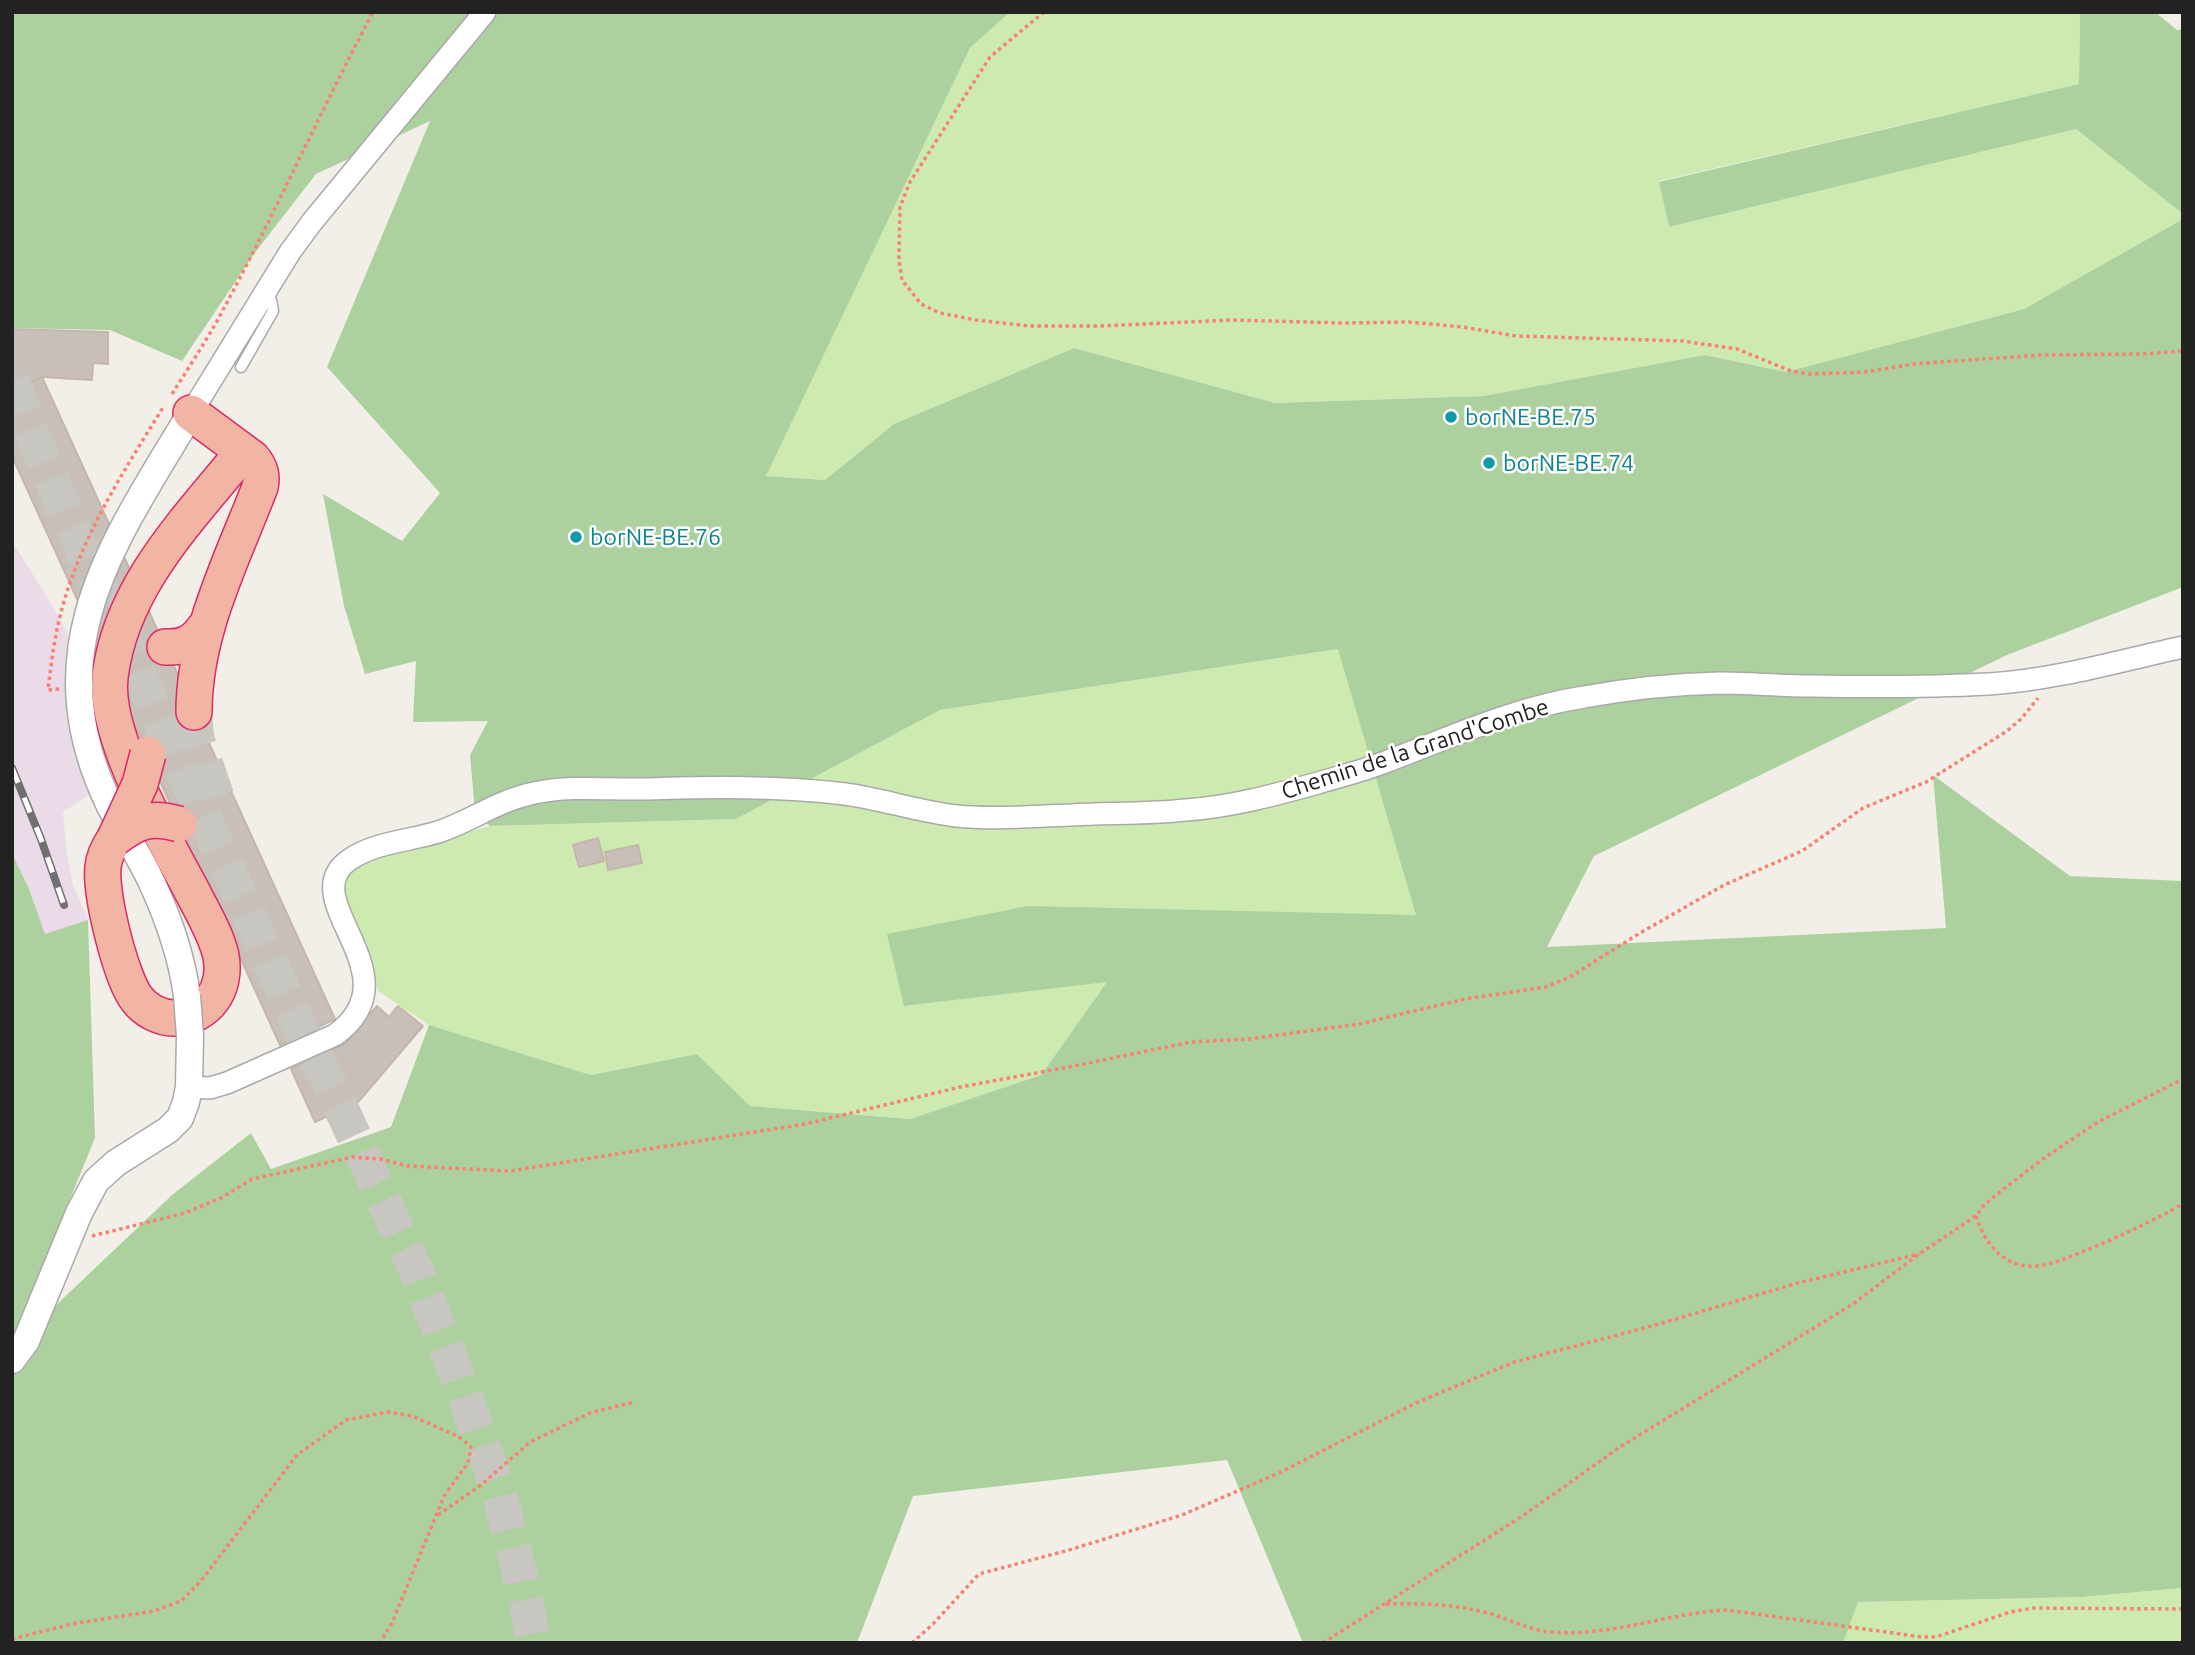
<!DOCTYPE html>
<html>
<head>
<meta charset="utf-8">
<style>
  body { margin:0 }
  #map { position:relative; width:2195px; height:1655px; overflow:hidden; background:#f2efe9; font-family:Ubuntu,sans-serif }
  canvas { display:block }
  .frame { position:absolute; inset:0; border:14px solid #222; pointer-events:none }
</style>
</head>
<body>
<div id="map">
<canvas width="2195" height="1655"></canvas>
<div class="frame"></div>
</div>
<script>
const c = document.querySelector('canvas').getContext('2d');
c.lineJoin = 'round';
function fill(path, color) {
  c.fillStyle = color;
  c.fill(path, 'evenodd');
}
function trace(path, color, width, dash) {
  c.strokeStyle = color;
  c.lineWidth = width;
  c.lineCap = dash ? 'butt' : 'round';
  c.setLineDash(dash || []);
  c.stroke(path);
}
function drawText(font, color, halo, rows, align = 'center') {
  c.font = font + ' Ubuntu,sans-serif';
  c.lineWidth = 5;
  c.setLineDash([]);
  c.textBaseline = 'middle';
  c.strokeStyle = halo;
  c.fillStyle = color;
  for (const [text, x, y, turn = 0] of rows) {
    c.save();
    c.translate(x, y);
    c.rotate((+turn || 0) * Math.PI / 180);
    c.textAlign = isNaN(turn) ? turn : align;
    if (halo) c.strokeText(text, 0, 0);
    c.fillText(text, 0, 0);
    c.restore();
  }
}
fill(new Path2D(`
  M12,541L52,605L68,634L66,671L73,733L89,795L63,812L66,848L73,885L88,920L45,935L29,889L12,853Z`), '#ebdbe8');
fill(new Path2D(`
  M1010,12H2080L2079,84L1659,181L1669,227L2076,129L2183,214V219L2024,309L1786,372L1705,355L1483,396L1275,403L1074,348L894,424L825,480L765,476L970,48Z
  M1339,649L1417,916L1172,910L905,1006L1108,981L1041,1075L910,1119L750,1106L697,1054L591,1075L429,1025L378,991L342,891L350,869L377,856L490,826L736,819L940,710Z
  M2183,1588V1643H1843L1857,1602L2082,1597Z`), '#cdebb0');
fill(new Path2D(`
  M12,12H1010L970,48L766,476L825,480L894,424L1074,348L1275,403L1483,396L1705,355L1786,372L2024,309L2183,219V587L2007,655L1594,856L1547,947L1946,928L1933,775L2070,876L2183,881V1588L2082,1597L1858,1602L1843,1643H1303L1227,1460L913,1496L857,1643H12V1347L172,1195L251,1133L271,1169L391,1127L429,1025L591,1075L697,1054L750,1106L910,1119L1041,1075L1107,982L904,1006L887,934L1028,906L1416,915L1338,649L940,710L736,819L490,826L475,811L470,755L488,721L413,722L416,661L365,674L344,606L323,494L402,541L440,493L327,367L430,121L316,174L254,254L182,361L110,330L12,328Z
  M2080,12H2155L2177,30L2183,29V214L2076,129L1669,227L1659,182L2079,84Z
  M12,853L29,889L45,934L88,920L95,1138L12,1340Z`), '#add19e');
const building = new Path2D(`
  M12,329L108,332V364L93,363L92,380L42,377L12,390Z
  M42,377L335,1019L280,1045L12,456V390Z
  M598,838L604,861L579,867L573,845Z
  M638,845L642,863L608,870L605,852Z
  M377,1006L389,1017L398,1006L423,1026L359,1101L315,1122L291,1069L345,1044Z`);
fill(building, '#c7bfb8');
trace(building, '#c4b6ab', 2);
trace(new Path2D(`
  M12,380L33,436L70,522L303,1034L329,1082L416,1270L458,1378L498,1488L521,1579L534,1643
  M194,712L197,739L218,800`), '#c8c6c1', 35, [35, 18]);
const service = new Path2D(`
  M241,367L273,311L271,300L264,293`);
const minor = new Path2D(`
  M191,413L290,252L312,222L485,12
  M189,1087L210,1088L227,1083L335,1035C418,975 292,900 349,860C375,842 409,841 438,832C472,821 496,801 534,793C572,785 610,790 648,789C713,787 780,786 845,794C883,799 919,812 957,816C995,820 1034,816 1071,815C1110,813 1148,814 1186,810C1231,807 1274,795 1318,783C1338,777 1358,772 1377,765C1445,740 1512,708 1584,697C1628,689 1674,684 1719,683C1750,683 1781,686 1812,686C1871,687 1931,687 1989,684C2054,680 2119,661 2183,647`);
const tertiary = new Path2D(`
  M187,996C182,958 169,920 153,885C141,858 124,833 110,806C34,650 112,544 191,413
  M12,1360L26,1341L79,1213L96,1181L116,1163L168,1130L180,1118L186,1102L189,1087L190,1036`);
const trunk = new Path2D(`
  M191,413L252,458C260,467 263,475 260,487C232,560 194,632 194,712
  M165,647C183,648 194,643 205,627
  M115,838C109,847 104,856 103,867C100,894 121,979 137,999C145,1010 160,1018 174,1018C208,1018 227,988 221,956C216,934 203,913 193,893C165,840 103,736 110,677C121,586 188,520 243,452`);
trace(service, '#a9a9a9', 13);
trace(minor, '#a9a9a9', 24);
trace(tertiary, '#a9a9a9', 29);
trace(trunk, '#dc2a67', 38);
trace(new Path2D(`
  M1044,12L990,57L910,182L900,207L899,260L902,280L921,304L940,313L976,320L1029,326H1101L1232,320L1342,323L1409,322L1463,327L1516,336L1683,341L1737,349L1791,371L1809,374L1865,372L1914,364L2040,355L2142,354L2183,351
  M172,394C187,370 203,346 217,321C272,220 319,114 373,12
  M59,689L48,690C51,665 54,640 60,616C79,540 123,472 164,406
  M1976,1216C1986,1249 2011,1274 2048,1264C2064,1260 2079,1253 2094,1247C2125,1234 2154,1220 2183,1204
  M92,1236L185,1213L221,1198L252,1179L353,1157L381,1159L408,1166L510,1171L805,1124L960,1087L1074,1066L1191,1042L1249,1039L1359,1024L1465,999L1546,987L1570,977L1640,933L1724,885L1802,851L1863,808L1926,782L2007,731L2021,719L2038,698
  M438,1515L481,1485L530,1442L590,1413L634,1402
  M1386,1604C1423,1603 1452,1604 1488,1613C1509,1619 1528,1630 1550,1632C1610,1637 1668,1613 1727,1610L1922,1637H1936L2010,1612L2034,1608L2183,1609
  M12,1639L72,1624L154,1611L181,1601L200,1582L297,1455L346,1420L388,1412L412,1416L459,1437L471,1447L468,1463L444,1496L392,1623L380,1643
  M912,1643L934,1623L979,1574L1069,1550L1182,1515L1279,1473L1418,1402L1514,1362L1652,1326L1798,1283L1919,1254
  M1323,1643L1527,1513L1620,1447L1853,1304L1919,1254L1976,1216L1985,1204L2005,1188L2044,1158L2098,1122L2183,1079`), '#fa8072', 3.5, [3.5, 3.5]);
trace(service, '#fff', 10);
trace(minor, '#fff', 21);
trace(tertiary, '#fff', 26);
trace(trunk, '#f2b4a3', 35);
const rail = new Path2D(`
  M12,768L41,839L64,905`);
trace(rail, '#707070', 8);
trace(rail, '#fff', 5, [16]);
const tertiaryBridge = new Path2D(`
  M187,996L190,1036`);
const trunkBridge = new Path2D(`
  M115,838L140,784L148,754
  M115,838C138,821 150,816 179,824`);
trace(tertiaryBridge, '#a9a9a9', 29, []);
trace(trunkBridge, '#dc2a67', 38, []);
trace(tertiaryBridge, '#fff', 26);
trace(trunkBridge, '#f2b4a3', 35);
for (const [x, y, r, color] of [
  [1451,417,7,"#0f9aa8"],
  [1489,463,7,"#0f9aa8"],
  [576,537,7,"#0f9aa8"]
]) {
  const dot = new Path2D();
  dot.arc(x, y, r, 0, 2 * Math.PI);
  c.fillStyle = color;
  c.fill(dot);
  trace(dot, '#fff', 2.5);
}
drawText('23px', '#0d838f', '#fff', [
  ["borNE-BE.75",1465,417],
  ["borNE-BE.74",1503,463],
  ["borNE-BE.76",590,537]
], 'left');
drawText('23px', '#222', '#fff', [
  ["Chemin de la Grand'Combe",1415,749,-18]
]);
</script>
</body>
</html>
